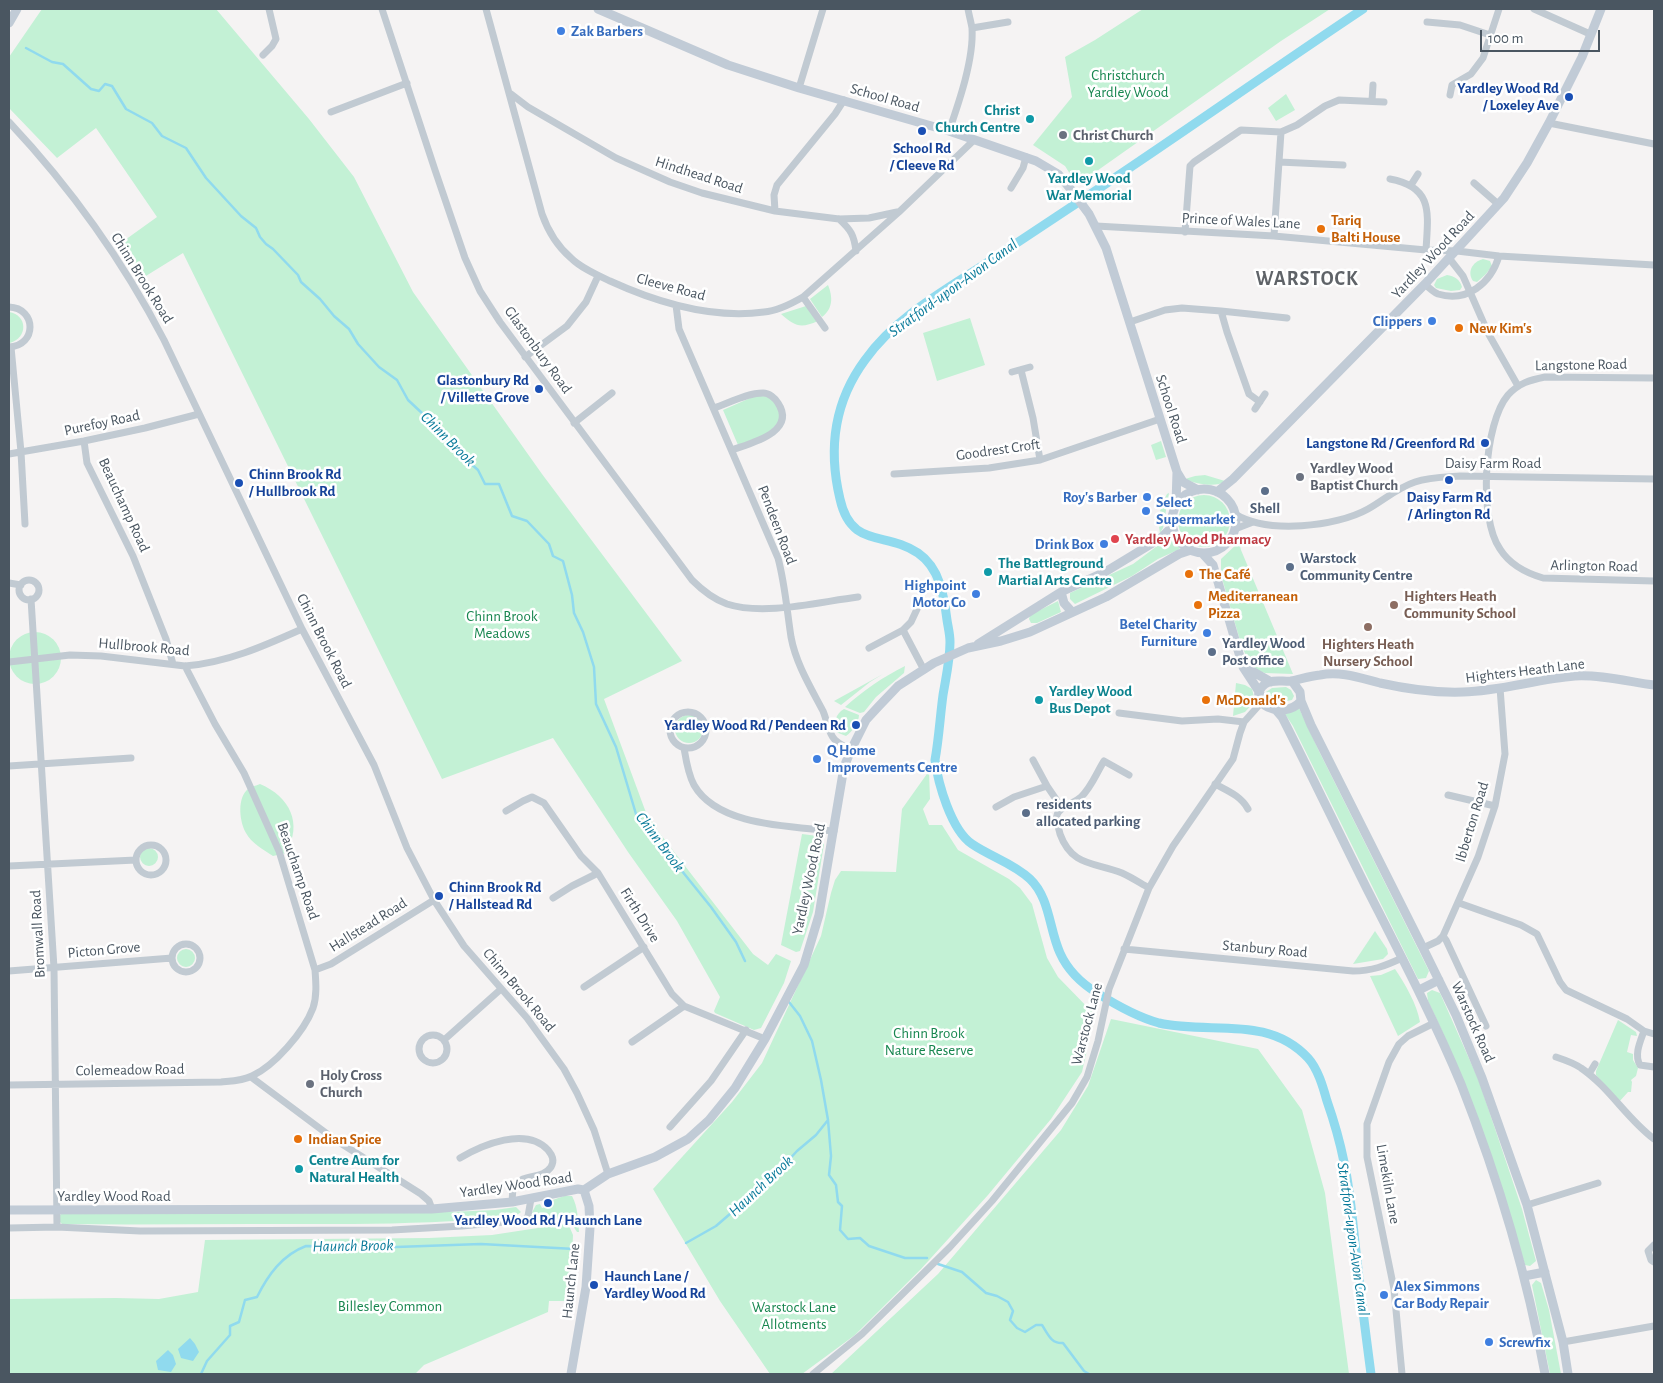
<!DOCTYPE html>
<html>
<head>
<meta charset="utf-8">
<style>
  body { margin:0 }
  #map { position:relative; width:1663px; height:1383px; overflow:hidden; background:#f5f3f3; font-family:"Alegreya Sans",sans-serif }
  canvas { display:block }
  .frame { position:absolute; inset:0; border:10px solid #4a5661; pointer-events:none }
  .scale { position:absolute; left:1480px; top:30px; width:120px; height:22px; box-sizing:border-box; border:2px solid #4a5661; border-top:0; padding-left:6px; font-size:15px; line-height:18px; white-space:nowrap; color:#4a5661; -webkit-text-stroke:4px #fff; paint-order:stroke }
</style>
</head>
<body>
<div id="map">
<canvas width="1663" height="1383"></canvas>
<div class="frame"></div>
<div class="scale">100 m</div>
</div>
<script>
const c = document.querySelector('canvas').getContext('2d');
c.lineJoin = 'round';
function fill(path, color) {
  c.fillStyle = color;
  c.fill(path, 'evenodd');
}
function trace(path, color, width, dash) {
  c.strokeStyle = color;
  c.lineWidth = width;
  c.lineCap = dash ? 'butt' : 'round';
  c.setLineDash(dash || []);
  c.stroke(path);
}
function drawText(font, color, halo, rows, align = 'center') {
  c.font = font + ' "Alegreya Sans",sans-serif';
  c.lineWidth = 5;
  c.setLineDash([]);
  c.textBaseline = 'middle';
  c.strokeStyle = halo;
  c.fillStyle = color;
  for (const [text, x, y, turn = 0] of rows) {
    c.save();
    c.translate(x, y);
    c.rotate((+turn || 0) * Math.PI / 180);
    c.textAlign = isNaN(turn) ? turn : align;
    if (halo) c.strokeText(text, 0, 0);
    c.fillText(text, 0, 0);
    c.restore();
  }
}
fill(new Path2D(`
  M42,9H216L309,119L354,177L413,292L542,474L682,661L604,699L645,810L658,831L753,954L768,965L776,954L791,961L784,983L761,1028L754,1030L715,1013L714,1011L720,997L677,921L628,852L553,738L442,779L183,253L141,279L118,245L157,217L96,128L57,158L9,108V57Z
  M1143,9H1330L1281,41L1077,185L1065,166L1033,145L1072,97L1065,57L1095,40Z
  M1286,94L1295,110L1276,121L1268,108Z
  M1483,259L1490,261L1492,266L1486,274L1477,282L1473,281C1467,272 1472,262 1483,259Z
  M1447,275C1454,276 1460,279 1462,287L1460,290L1451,291L1436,288L1434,285L1437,279Z
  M828,285C833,297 833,309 822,317L810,299Z
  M806,306L818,321C800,329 795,326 781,314Z
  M9,312C28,315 28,338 10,343H9Z
  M970,318L985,365L937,381L923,333Z
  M757,395L769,397L779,406L780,422L764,436L738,445L723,410Z
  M1161,441L1166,457L1156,460L1151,445Z
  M1205,475L1225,481C1217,488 1195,484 1185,479L1195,476Z
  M1169,493L1163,528L1160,533C1157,518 1160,507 1167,494Z
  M1178 521a26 26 0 1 1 52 0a26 26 0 1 1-52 0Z
  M1172,535L1180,549L1158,559L1132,576L1075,604L1070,599V593L1133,564Z
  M1239,542L1241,550L1293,674L1265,673L1255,670L1250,665L1241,644L1221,575V559Z
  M1058,601L1061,612L1037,623H1031L1029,619L1030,615Z
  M9 658a26 26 0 1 1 52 0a26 26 0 1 1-52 0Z
  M905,666L904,673L876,697L864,712L860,713L845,707C864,690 883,677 905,666Z
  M883,674L870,682L841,705L834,701Z
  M1236,683L1245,685L1252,689L1255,701L1245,712L1233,716Z
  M1286,687L1291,690L1294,696L1292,700C1283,702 1274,704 1266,698V692L1272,688Z
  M1299,708L1318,749L1429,971L1426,978L1418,979L1293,726L1285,714Z
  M844,709L859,715C859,722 852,732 846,736L836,732C834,723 835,714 844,709Z
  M675 729a14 14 0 1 1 28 0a14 14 0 1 1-28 0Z
  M929,771L930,799L923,809L929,825H942L958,850L1009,879L1020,888L1032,904L1047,958L1058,977L1095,1015L1082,1072L1051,1119L988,1195L921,1269L855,1335L802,1374H770L720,1301L653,1189L732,1102L762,1063L821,936L831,893L835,880L841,871L896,872L902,809Z
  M260,784C290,797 303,823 286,853L273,856C264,850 251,843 246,833C240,823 237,801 246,791C249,787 255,786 260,784Z
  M802,834L817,836L824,844L813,912L800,951L796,952L781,945Z
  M140 857a9 9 0 1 1 18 0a9 9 0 1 1-18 0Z
  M1375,931L1387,949L1388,954L1383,959L1353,964Z
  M177 958a9 9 0 1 1 18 0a9 9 0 1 1-18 0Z
  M1395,969C1405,984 1417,1004 1420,1022L1398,1036L1370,976L1381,975Z
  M1432,990L1440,993L1479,1081L1522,1209L1536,1261L1530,1266L1525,1265C1496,1175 1469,1085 1428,1001L1427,993Z
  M1111,1019L1258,1049L1302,1110L1325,1193L1349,1374H831L938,1274L1061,1130L1088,1086Z
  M1618,1020L1636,1032L1637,1036L1631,1035L1627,1052L1633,1054V1060L1638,1068L1636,1076L1631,1080L1632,1082L1631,1092H1628L1619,1102L1596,1075V1071Z
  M564,1196H572C578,1207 578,1220 579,1232H577L571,1223L562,1222L532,1226L528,1220L536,1205L540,1204L542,1208L550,1206V1201Z
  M516,1207L521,1212C511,1221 483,1220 469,1220C397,1225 325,1224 252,1224C189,1224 126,1225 62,1224L59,1221V1216L62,1213L450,1212L495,1210Z
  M564,1224L570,1228L573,1235L570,1301H549L548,1312L424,1365L415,1374H9V1299L116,1298L159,1299L198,1292L205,1240L429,1238L492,1235Z
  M1536,1280L1541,1283L1549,1310L1561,1374H1550L1532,1285Z`), '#c3f1d5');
fill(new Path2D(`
  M190,1338L195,1344L199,1352L193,1361L181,1358L178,1349Z
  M168,1350L173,1355L176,1364L171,1372L158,1370L156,1361Z`), '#90daee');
trace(new Path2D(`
  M26,48L52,62L63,64L91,89L99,91L105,84L112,86L126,109L152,123L162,136L186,148L206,178L241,216L256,228L260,237L266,244L273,249L298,275L301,282L320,299L334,316L349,329L358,344L379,367L397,380L408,400L438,428L454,449L478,470L485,484H499L512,516L527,521L549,544L553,556L563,561L572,595L574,613L583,632L594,667L596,704L616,747L636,814L711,907L736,942L745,961
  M789,1002L800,1016L812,1041L821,1080L828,1120L831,1156L829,1175L836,1185L838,1202L842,1206L840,1230L848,1239L860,1238L869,1246L905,1258H927
  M686,1243L716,1226L774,1176L797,1151L816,1135L828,1120
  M938,1264L962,1272L986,1293L997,1296L1008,1302L1013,1311L1010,1320L1017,1328L1025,1332L1036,1325H1042C1048,1334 1051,1344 1063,1343L1084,1371L1089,1374
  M201,1374L207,1361L230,1335V1326L239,1322L245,1300L257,1297C268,1275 282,1255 306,1246L396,1247L481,1244L575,1249`), '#90daee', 2.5);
trace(new Path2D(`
  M1363,9C1264,75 1167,144 1068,209C1039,228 1011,247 982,266C940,293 894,319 865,360C834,402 828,449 840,499C851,549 886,531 918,553C940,568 944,596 947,620C948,627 950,634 950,642C950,660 946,677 943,695C940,717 939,738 935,760C938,783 951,830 972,844C991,857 1013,863 1030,879C1050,898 1049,929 1060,953C1068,971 1081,983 1097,993C1116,1005 1137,1017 1159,1023C1210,1035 1267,1014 1308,1058C1318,1069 1323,1087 1327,1101C1334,1121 1340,1142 1344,1162C1351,1194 1353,1228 1357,1260C1361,1298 1366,1336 1371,1374`), '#90daee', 9);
trace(new Path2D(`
  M382,9L435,170L465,258L480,291L500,322L692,580C702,590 713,599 727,604C764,616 818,602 858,597
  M486,9L542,214C548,231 557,246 571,258C581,268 597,275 610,281C658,303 712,319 764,312C778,311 791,304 803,297L899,212L973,141
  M1534,9L1590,34
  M1427,22L1460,25L1490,35
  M972,28L1008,22
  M263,55L272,46L276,39L269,9
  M799,88L823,9
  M511,94L528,107L616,158L670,182L702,193L775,211L839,219L869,218L897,212
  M1450,95L1452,85L1471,74L1483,58L1499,9
  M1372,101L1373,85
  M331,112L407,83
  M9,122C70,187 123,261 164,340L302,629L374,765L407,848L434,900L464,946L527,1018L564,1069L577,1093L594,1130L608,1174
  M1549,123L1654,144
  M949,131C959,102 974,59 972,28C971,22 969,15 968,9
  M1279,162L1343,165
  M1390,179C1434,187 1428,214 1426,250
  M1474,183L1498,204
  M1411,185L1418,174
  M1011,188L1023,168L1026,157
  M775,211L774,195L777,185L835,114L844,100
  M839,219C851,230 854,235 856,251
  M1096,226L1274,236L1426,250L1457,251L1499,256L1654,265
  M1185,232L1190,166L1194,162L1241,130L1281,132L1297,125L1325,106L1339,100L1384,102
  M1274,236L1281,132
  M1449,258L1463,276L1488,333L1518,386
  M1425,284C1429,288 1433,292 1438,294C1467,303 1491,283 1499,256
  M803,297L825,328
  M676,305L679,329L778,558C785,584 787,611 791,637C796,664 811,688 823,711C827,720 828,733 835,740C839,744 846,747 851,750
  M9,307C37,308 37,346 9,347
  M1221,311L1287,318
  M1130,322L1165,310L1182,308L1221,311L1227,332L1249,394L1260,402
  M11,347L21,452L25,524
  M525,357L567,326L586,302L598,276
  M1021,370L1033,418L1040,460
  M1012,372L1030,367
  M1654,378L1545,377C1530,380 1519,383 1508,395C1484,423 1478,518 1500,549C1510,565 1526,573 1543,578L1654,581
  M714,408C729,403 747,393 763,393C769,393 775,398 778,403C797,432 751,443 732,450
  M1255,409L1265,394
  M574,423L612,393
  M84,441L87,463L133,556L166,639L173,664
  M9,454L84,441L145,428L199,414
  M894,474L989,468L1040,460L1160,419
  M1235,514C1267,534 1336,527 1368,509C1384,500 1397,488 1415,482C1429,477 1445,477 1460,476L1654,479
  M1235,529L1253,522
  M19 590a10 10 0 1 1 20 0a10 10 0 1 1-20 0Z
  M9,583L21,585
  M31,599L54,968L57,1227
  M903,630L911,622L918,607
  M869,648L903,630L924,670
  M9,662L70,655L101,656L185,666C226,663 264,646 302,629
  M670 730a18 18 0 1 1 36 0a18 18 0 1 1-36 0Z
  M1119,713L1182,721L1218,719L1244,722
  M684,748C686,760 688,774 694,785C718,827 792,826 834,831
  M1033,760L1047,786
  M9,766L131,758
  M1129,775L1104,761C1097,772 1091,788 1081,797C1075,803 1059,807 1057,815C1055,821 1059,828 1060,834C1072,867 1095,862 1122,873C1131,877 1140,883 1149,888
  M1215,784C1228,791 1241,796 1248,809
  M1448,795L1495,806
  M996,807L1014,797L1047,786L1062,808
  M506,811L523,801L532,797L544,803L581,856L598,873L672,994L684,1006L765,1039
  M136 860a15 15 0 1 1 30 0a15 15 0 1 1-30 0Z
  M9,866L136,860
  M553,898L572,886L598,873
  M1459,903L1521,925L1537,934L1560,982L1566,990L1627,1019L1644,1031C1640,1042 1634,1055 1640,1065L1654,1067
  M1443,936L1446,940L1486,1026
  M172 958a14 14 0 1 1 28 0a14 14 0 1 1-28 0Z
  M1423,948L1438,941L1443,936L1478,857L1495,806L1505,754L1500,688
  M1124,949L1353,971C1372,971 1385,966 1402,958
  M315,970L331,964L434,900
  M9,971L172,958
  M584,987L644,947
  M1644,1031L1654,1034
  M419 1049a14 14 0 1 1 28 0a14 14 0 1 1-28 0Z
  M444,1040L501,989
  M632,1042L684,1006
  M1556,1057C1565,1060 1574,1063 1581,1068C1609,1087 1627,1119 1654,1139
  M1589,1074L1595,1064
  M251,1077L334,1139L421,1194L429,1201L432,1209
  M9,1085L221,1082C232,1081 242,1081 252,1076C274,1066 304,1032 313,1008C317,996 316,983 315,970L279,851L244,773L215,724L185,666
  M670,1127L711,1081L746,1030
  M460,1158C482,1145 526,1126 548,1150C552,1155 555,1160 551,1167C544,1177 532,1175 523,1179C520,1181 516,1185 513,1187L512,1202
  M1527,1205L1598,1183
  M9,1228L57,1227L140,1231L392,1230L462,1226L525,1220L528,1216L531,1199
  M1654,1245L1648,1251L1651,1260L1654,1262
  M1563,1342L1654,1326
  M813,1374L862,1334L950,1247L992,1201L1072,1103L1087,1077L1098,1041L1109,989L1149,888L1173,846L1233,759L1240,733L1244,722L1261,703
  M1402,1374L1394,1289L1367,1157V1124L1389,1062L1399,1044L1408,1036L1434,1023`), '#c1cad2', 7);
trace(new Path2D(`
  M598,9L728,65L799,88L949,131L1036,161L1058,174L1069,187L1089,214L1106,248L1177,472L1183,482L1198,490
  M9,23L17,9
  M1172 521a32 32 0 1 1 64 0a32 32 0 1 1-64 0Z
  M1217,492L1233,479L1425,284L1504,198L1527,163L1549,123L1582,57L1601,9
  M1176,504L1177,472
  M1202,553L1213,565L1243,667L1260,693
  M1061,592L1064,603L1072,612
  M978,644L1061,592L1105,572L1161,538L1172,527
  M1245,663L1250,670L1271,682
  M1292,681L1300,692L1301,701C1283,722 1243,702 1265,684C1272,679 1283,682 1291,681C1301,679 1310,676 1320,675C1341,671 1360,678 1380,683C1407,689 1435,693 1463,692C1501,691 1537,679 1575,676C1598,674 1631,682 1654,685
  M1301,701L1311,725L1423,948L1456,1015L1482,1078L1527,1205L1563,1342L1568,1374
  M1276,710L1282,717C1311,774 1338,831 1366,887C1399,952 1433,1017 1461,1084C1498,1178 1527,1275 1545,1374
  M1419,990L1439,980
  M9,1210L432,1209L512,1202L578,1189L584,1190L608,1174L655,1157L688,1139L709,1120L735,1088L765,1039L804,965L819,915L844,767L851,750L866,720L878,707L898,686L934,663L968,648L1001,641L1030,632L1106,597L1179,554L1191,550
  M1524,1276L1545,1272
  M571,1374L586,1287L590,1228L589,1206L584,1190`), '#c1cbd6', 9);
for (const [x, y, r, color] of [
  [561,31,5,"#3f7fe0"],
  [1569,97,5,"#1a4fb4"],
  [1030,119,5,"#0f9aa8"],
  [922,131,5,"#1a4fb4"],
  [1063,135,5,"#6b7280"],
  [1089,161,5,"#0f9aa8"],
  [1321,229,5,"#e8710a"],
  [1432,321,5,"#3f7fe0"],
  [1459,328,5,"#e8710a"],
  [539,389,5,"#1a4fb4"],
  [1485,443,5,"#1a4fb4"],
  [1300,477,5,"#6b7280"],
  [1449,480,5,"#1a4fb4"],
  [239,483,5,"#1a4fb4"],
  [1265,491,5,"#5c6f8a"],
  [1147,497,5,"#3f7fe0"],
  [1146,511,5,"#3f7fe0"],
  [1115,539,5,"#e0444e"],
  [1104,544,5,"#3f7fe0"],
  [1290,567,5,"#5c6f8a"],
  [988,572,5,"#0f9aa8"],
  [1189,574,5,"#e8710a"],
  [976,594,5,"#3f7fe0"],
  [1198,605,5,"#e8710a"],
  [1394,605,5,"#8d6e63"],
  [1368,627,5,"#8d6e63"],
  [1207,633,5,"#3f7fe0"],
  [1212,652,5,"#5c6f8a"],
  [1039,700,5,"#0f9aa8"],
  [1206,700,5,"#e8710a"],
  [856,725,5,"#1a4fb4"],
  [817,759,5,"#3f7fe0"],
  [1026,813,5,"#5c6f8a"],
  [439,896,5,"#1a4fb4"],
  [310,1084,5,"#6b7280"],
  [298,1139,5,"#e8710a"],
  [299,1169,5,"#0f9aa8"],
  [548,1203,5,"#1a4fb4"],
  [594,1285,5,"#1a4fb4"],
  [1384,1295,5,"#3f7fe0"],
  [1489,1342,5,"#3f7fe0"]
]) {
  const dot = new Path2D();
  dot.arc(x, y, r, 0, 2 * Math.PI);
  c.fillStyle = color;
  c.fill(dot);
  trace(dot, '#fff', 2);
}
drawText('bold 15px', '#366cbe', '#fff', [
  ["Zak Barbers",571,31],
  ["Clippers",1422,321,"right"],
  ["Roy's Barber",1137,497,"right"],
  ["Select",1156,502],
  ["Supermarket",1156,519],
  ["Drink Box",1094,544,"right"],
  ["Highpoint",966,585,"right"],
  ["Motor Co",966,602,"right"],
  ["Betel Charity",1197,624,"right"],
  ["Furniture",1197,641,"right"],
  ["Q Home",827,750],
  ["Improvements Centre",827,767],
  ["Alex Simmons",1394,1286],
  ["Car Body Repair",1394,1303],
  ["Screwfix",1499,1342]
], 'left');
drawText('15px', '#17864f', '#fff', [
  ["Christchurch",1128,75],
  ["Yardley Wood",1128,92],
  ["Chinn Brook",502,616],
  ["Meadows",502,633],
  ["Chinn Brook",929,1033],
  ["Nature Reserve",929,1050],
  ["Billesley Common",390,1306],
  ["Warstock Lane",794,1307],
  ["Allotments",794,1324]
]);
drawText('bold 15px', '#164399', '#fff', [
  ["Yardley Wood Rd",1559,88],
  ["/ Loxeley Ave",1559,105],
  ["School Rd",922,148,"center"],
  ["/ Cleeve Rd",922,165,"center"],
  ["Glastonbury Rd",529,380],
  ["/ Villette Grove",529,397],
  ["Langstone Rd / Greenford Rd",1475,443],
  ["Chinn Brook Rd",249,474,"left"],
  ["/ Hullbrook Rd",249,491,"left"],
  ["Daisy Farm Rd",1449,497,"center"],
  ["/ Arlington Rd",1449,514,"center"],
  ["Yardley Wood Rd / Pendeen Rd",846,725],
  ["Chinn Brook Rd",449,887,"left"],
  ["/ Hallstead Rd",449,904,"left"],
  ["Yardley Wood Rd / Haunch Lane",548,1220,"center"],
  ["Haunch Lane /",604,1276,"left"],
  ["Yardley Wood Rd",604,1293,"left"]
], 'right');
drawText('15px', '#4a5661', '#fff', [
  ["School Road",885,98,16],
  ["Hindhead Road",699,175,18],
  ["Prince of Wales Lane",1241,221,3],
  ["Yardley Wood Road",1433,255,-47],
  ["Chinn Brook Road",142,278,58],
  ["Cleeve Road",671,287,15],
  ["Glastonbury Road",538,350,54],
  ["Langstone Road",1581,365,-1],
  ["School Road",1171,409,72],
  ["Purefoy Road",102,423,-12],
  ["Goodrest Croft",998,450,-8],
  ["Daisy Farm Road",1493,463],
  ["Beauchamp Road",124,505,65],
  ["Pendeen Road",777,525,69],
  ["Arlington Road",1594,566,1],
  ["Chinn Brook Road",324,641,63],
  ["Hullbrook Road",144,647,5],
  ["Highters Heath Lane",1525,671,-7],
  ["Ibberton Road",1472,822,-73],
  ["Beauchamp Road",298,871,71],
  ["Yardley Wood Road",809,879,-78],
  ["Firth Drive",640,915,58],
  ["Hallstead Road",368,925,-32],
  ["Bromwall Road",38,934,-93],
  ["Stanbury Road",1265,949,5],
  ["Picton Grove",104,950,-5],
  ["Chinn Brook Road",519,990,50],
  ["Warstock Road",1473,1022,66],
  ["Warstock Lane",1087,1024,-75],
  ["Colemeadow Road",130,1070,-1],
  ["Limekiln Lane",1388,1184,80],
  ["Yardley Wood Road",516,1185,-8],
  ["Yardley Wood Road",114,1196],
  ["Haunch Lane",571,1281,-84]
]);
drawText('bold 15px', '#0d838f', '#fff', [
  ["Christ",1020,110,"right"],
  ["Church Centre",1020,127,"right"],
  ["Yardley Wood",1089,178,"center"],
  ["War Memorial",1089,195,"center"],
  ["The Battleground",998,563],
  ["Martial Arts Centre",998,580],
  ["Yardley Wood",1049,691],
  ["Bus Depot",1049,708],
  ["Centre Aum for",309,1160],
  ["Natural Health",309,1177]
], 'left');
drawText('bold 15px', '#5b616d', '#fff', [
  ["Christ Church",1073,135],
  ["Yardley Wood",1310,468],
  ["Baptist Church",1310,485],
  ["Holy Cross",320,1075],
  ["Church",320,1092]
], 'left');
drawText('bold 15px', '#c56008', '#fff', [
  ["Tariq",1331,220],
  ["Balti House",1331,237],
  ["New Kim's",1469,328],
  ["The Café",1199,574],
  ["Mediterranean",1208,596],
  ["Pizza",1208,613],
  ["McDonald's",1216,700],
  ["Indian Spice",308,1139]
], 'left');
drawText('bold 15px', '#4e5e75', '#fff', [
  ["Shell",1265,508,"center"],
  ["Warstock",1300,558],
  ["Community Centre",1300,575],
  ["Yardley Wood",1222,643],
  ["Post office",1222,660],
  ["residents",1036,804],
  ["allocated parking",1036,821]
], 'left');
drawText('bold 15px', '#be3a42', '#fff', [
  ["Yardley Wood Pharmacy",1125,539]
], 'left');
drawText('bold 15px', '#785e54', '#fff', [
  ["Highters Heath",1404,596],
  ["Community School",1404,613],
  ["Highters Heath",1368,644,"center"],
  ["Nursery School",1368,661,"center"]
], 'left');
drawText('italic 16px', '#0c7c9b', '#fff', [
  ["Stratford-upon-Avon Canal",953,288,-36],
  ["Chinn Brook",448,439,45],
  ["Chinn Brook",660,842,53],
  ["Haunch Brook",761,1186,-43],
  ["Stratford-upon-Avon Canal",1353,1239,82],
  ["Haunch Brook",353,1246,-1]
]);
c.letterSpacing = '1px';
drawText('bold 20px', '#5f6368', '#fff', [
  ["WARSTOCK",1307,279]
]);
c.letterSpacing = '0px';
</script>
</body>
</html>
